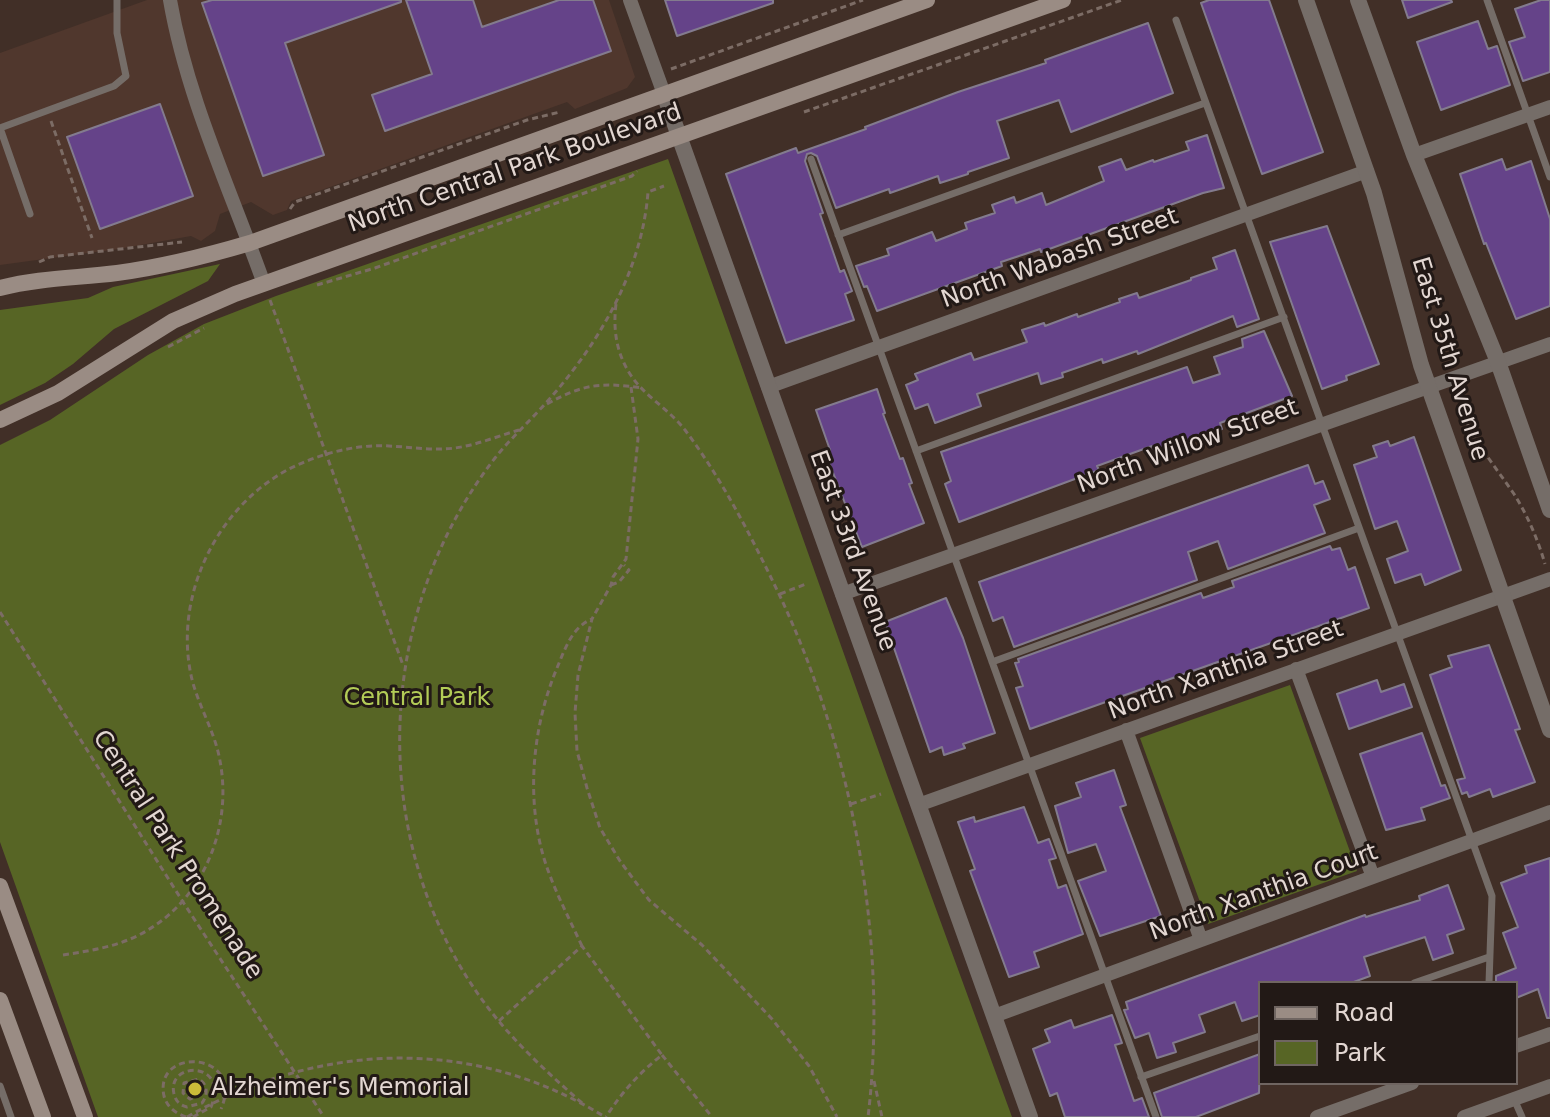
<!DOCTYPE html>
<html>
<head>
<meta charset="utf-8">
<style>
  body { margin:0 }
  #map { position:relative; width:1550px; height:1117px; overflow:hidden; background:#412f27; font-family:"DejaVu Sans",sans-serif }
  canvas { display:block }
  .legend { position:absolute; left:1258px; top:981px; width:260px; height:104px; box-sizing:border-box; background:#221916; border:2px solid #6f6561; margin:0; padding:10px 14px; list-style:none; font-size:24px; color:#e3d7d2 }
  .legend li { display:flex; align-items:center; gap:16px; height:40px }
  .legend b { width:40px; border:2px solid #6f6561 }
</style>
</head>
<body>
<div id="map">
<canvas width="1550" height="1117"></canvas>
<ul class="legend">
<li><b style="height:10px;background:#9a8c84"></b>Road</li>
<li><b style="height:22px;background:#576525"></b>Park</li>
</ul>
</div>
<script>
const c = document.querySelector('canvas').getContext('2d');
c.lineJoin = 'round';
function fill(path, color) {
  c.fillStyle = color;
  c.fill(path, 'evenodd');
}
function trace(path, color, width, dash) {
  c.strokeStyle = color;
  c.lineWidth = width;
  c.lineCap = dash ? 'butt' : 'round';
  c.setLineDash(dash || []);
  c.stroke(path);
}
function drawText(font, color, halo, rows, align = 'center') {
  c.font = font + ' "DejaVu Sans",sans-serif';
  c.lineWidth = 6;
  c.setLineDash([]);
  c.textBaseline = 'middle';
  c.strokeStyle = halo;
  c.fillStyle = color;
  for (const [text, x, y, turn = 0] of rows) {
    c.save();
    c.translate(x, y);
    c.rotate((+turn || 0) * Math.PI / 180);
    c.textAlign = isNaN(turn) ? turn : align;
    if (halo) c.strokeText(text, 0, 0);
    c.fillText(text, 0, 0);
    c.restore();
  }
}
fill(new Path2D(`
  M147,0H609L635,77L627,88L575,109L567,102L291,201L287,210L273,215L251,202L220,214L215,231L201,241L191,236L118,249L0,265V53Z`), '#50372d');
fill(new Path2D(`
  M668,159L887,775L1012,1117H98L0,842V445L50,420L148,355L204,324L276,296Z
  M220,264L208,281L114,329L73,364L45,383L0,405V310L88,298L113,287Z
  M1290,685L1357,871L1208,924L1140,738Z`), '#576525');
const building = new Path2D(`
  M212,0H401V2L285,43L324,155L263,176L202,3Z
  M406,0H473L482,27L559,0H593L611,51L385,131L372,95L432,74Z
  M665,0H773V3L677,36Z
  M1209,0H1269L1323,152L1262,174L1201,3Z
  M1402,0H1451L1452,2L1408,18Z
  M1541,0H1550V72L1523,81L1509,42L1525,37L1515,9Z
  M1478,21L1488,49L1497,46L1510,85L1441,110L1417,42Z
  M1148,23L1173,93L1071,132L1059,100L997,121L1009,158L968,172V174L940,183L938,176L890,193L889,189L836,208L817,156L811,153L807,154L805,161L823,213L820,214L840,272L844,270L852,291L845,294L854,320L786,343L726,174L796,148L798,153L866,129L865,127L958,92L1046,63L1045,60Z
  M160,104L193,196L100,229L67,137Z
  M1207,135L1224,188L1203,193L1041,252L1040,249L1001,262L1002,266L877,311L867,286L864,287L856,266L889,255L887,249L932,232L936,241L967,229L965,223L995,213L992,205L1014,197L1016,203L1042,193L1046,205L1104,181L1099,167L1121,159L1126,170L1153,160L1154,162L1189,150L1186,142Z
  M1502,159L1506,170L1531,161L1550,219V306L1516,319L1486,243L1484,244L1460,174Z
  M1327,226L1379,364L1346,376L1347,380L1322,389L1270,242Z
  M1235,250L1259,319L1237,327L1233,316L1138,354L1137,351L1103,363L1102,359L1062,373L1063,377L1041,384L1038,373L977,394L981,406L935,423L928,404L915,409L906,385L918,380L915,374L971,353L974,360L1027,342L1022,330L1044,323L1045,326L1077,314L1078,317L1120,302L1119,299L1137,293L1139,298L1191,280V278L1217,269L1213,258Z
  M1264,331L1292,396L1220,423L1222,429L1154,452L1152,446L1097,466L1099,470L959,522L945,484L951,481L941,452L1187,367L1193,383L1220,374L1214,357L1243,347L1242,339Z
  M877,389L885,413L883,414L900,459L903,458L912,483L909,484L924,523L862,547L825,452L830,450L816,410Z
  M1414,437L1461,570L1425,585L1421,574L1395,583L1387,559L1408,551L1397,521L1375,529L1354,465L1377,457L1373,446L1388,441L1390,446Z
  M1308,465L1315,484L1323,481L1330,499L1314,505L1325,533L1228,569L1218,541L1188,552L1197,580L1014,647L1003,617L993,621L979,582Z
  M1330,546L1332,550L1340,548L1348,570L1355,567L1369,608L1030,729L1016,688L1023,686L1015,663L1019,662L1018,659L1201,593L1203,598L1234,587L1232,581Z
  M946,598L963,638L995,733L963,744L965,748L944,755L942,747L930,752L885,622Z
  M1489,645L1520,729L1515,730L1535,782L1493,797L1490,789L1469,797L1467,792L1462,794L1457,780L1465,778L1430,675L1452,667L1448,656Z
  M1377,680L1381,692L1404,684L1412,707L1349,729L1337,694Z
  M1422,733L1441,786L1445,785L1450,798L1421,808L1425,820L1386,830L1360,754Z
  M1114,770L1126,805L1120,807L1161,916L1100,936L1078,881L1106,871L1096,844L1068,853L1055,806L1081,797L1076,783Z
  M1024,807L1038,843L1049,839L1056,858L1049,860L1058,888L1066,885L1083,934L1034,952L1039,967L1009,977L970,871L975,869L958,822L974,817L975,822Z
  M1550,858V1018H1547L1538,989L1516,998V983H1496V976L1516,968L1503,933L1518,927L1501,883L1527,873L1525,866Z
  M1448,885L1464,929L1447,935L1453,953L1433,960L1425,937L1364,957L1370,976L1351,983H1260V1015L1242,1021L1235,1002L1199,1015L1205,1032L1173,1043L1176,1052L1157,1058L1149,1033L1135,1038L1124,1010L1128,1009L1126,1002L1365,915L1366,917L1420,900L1419,896Z
  M1112,1015L1122,1043L1115,1045L1134,1101L1142,1098L1149,1117H1065L1057,1093L1050,1096L1033,1049L1050,1042L1045,1030L1071,1020L1074,1028Z
  M1260,1054L1259,1093L1196,1117H1162L1154,1093Z`);
fill(building, '#654389');
trace(building, '#837b8e', 2);
trace(new Path2D(`
  M671,69L863,0
  M804,112L1122,0
  M51,121L92,238
  M290,209L295,202L527,120L560,112
  M39,262L50,257L182,242
  M317,285L375,268L632,176L637,171
  M270,300L403,665
  M616,304C613,329 616,352 630,374C644,396 669,409 685,430C722,479 751,536 778,592C853,749 889,944 868,1117
  M168,347L204,328
  M631,387L638,439L626,559L613,577L611,585L592,619L578,675L575,713L577,751L587,788L600,828L620,861L649,900L702,945L772,1019L809,1066L837,1117
  M1456,396C1467,433 1492,462 1514,494C1528,516 1538,540 1545,564
  M547,404C583,384 601,382 642,388
  M611,585L619,582L629,570L624,565
  M780,594L806,584
  M0,612L183,902L324,1117
  M851,804L881,794
  M582,946C568,916 552,886 543,855C526,795 533,725 557,668C565,649 572,627 592,619
  M63,955C89,951 115,947 139,935C202,903 233,829 220,761C215,731 197,704 191,675C174,595 217,507 289,469C319,454 355,444 389,446C411,447 433,451 455,448C477,445 498,436 519,430
  M499,1021L582,946L662,1055C639,1073 622,1092 606,1117
  M662,1055L712,1117
  M874,1081L882,1117
  M582,1103C549,1074 516,1044 489,1009C366,849 372,616 495,458C510,439 528,423 544,405C597,347 642,272 648,192L664,186
  M186,1117C175,1113 167,1107 164,1096C153,1046 246,1051 221,1109
  M187,1117C319,1042 473,1035 605,1117
  M193,1117L211,1107C230,1060 166,1061 174,1094C176,1102 180,1105 187,1107L202,1103C208,1095 208,1085 199,1079L184,1083L183,1093L190,1099L197,1096L198,1091L206,1090`), '#7c6c65', 3, [6, 4]);
trace(new Path2D(`
  M1487,0L1550,177
  M1176,20L1492,896L1489,983
  M0,128L114,86L126,76L117,33V0
  M0,128L30,214
  M811,159L1156,1117
  M838,235L1205,103
  M916,451L1284,317
  M992,662L1359,528
  M1414,983L1489,957
  M1141,1077L1260,1036
  M0,1086L11,1117
  M1514,1099L1522,1117`), '#756d68', 7);
trace(new Path2D(`
  M170,0C187,98 231,191 264,284
  M630,0L664,94
  M1414,155L1550,107
  M768,387L1367,171
  M842,594L1550,344
  M1296,669L1373,877
  M1126,730L1201,940
  M918,805L1550,579
  M994,1016L1550,812
  M1516,1046L1550,1034
  M1317,1117L1412,1083
  M1464,1117L1550,1086`), '#756d68', 14);
trace(new Path2D(`
  M1306,0L1374,193L1421,365L1550,730
  M1358,0L1414,155L1498,362L1550,510
  M664,94L1030,1117`), '#756d68', 16);
trace(new Path2D(`
  M0,288C39,278 78,278 117,273C162,267 206,256 250,243L927,0
  M0,420L58,393L173,321L235,294L1063,0
  M0,886L85,1117
  M0,1000L43,1117`), '#9a8c84', 16);
for (const [x, y, r, color] of [
  [195,1089,8,"#cbba39"]
]) {
  const dot = new Path2D();
  dot.arc(x, y, r, 0, 2 * Math.PI);
  c.fillStyle = color;
  c.fill(dot);
  trace(dot, '#221916', 3);
}
drawText('24px', '#e3d7d2', '#221916', [
  ["North Central Park Boulevard",515,169,-19],
  ["North Wabash Street",1060,259,-20],
  ["East 35th Avenue",1449,359,73],
  ["North Willow Street",1188,447,-20],
  ["East 33rd Avenue",852,551,70],
  ["North Xanthia Street",1226,671,-20],
  ["Central Park Promenade",177,855,57],
  ["North Xanthia Court",1264,893,-20]
]);
drawText('24px', '#b3cc57', '#221916', [
  ["Central Park",417,699]
]);
drawText('24px', '#e3d7d2', '#221916', [
  ["Alzheimer's Memorial",211,1089]
], 'left');
</script>
</body>
</html>
